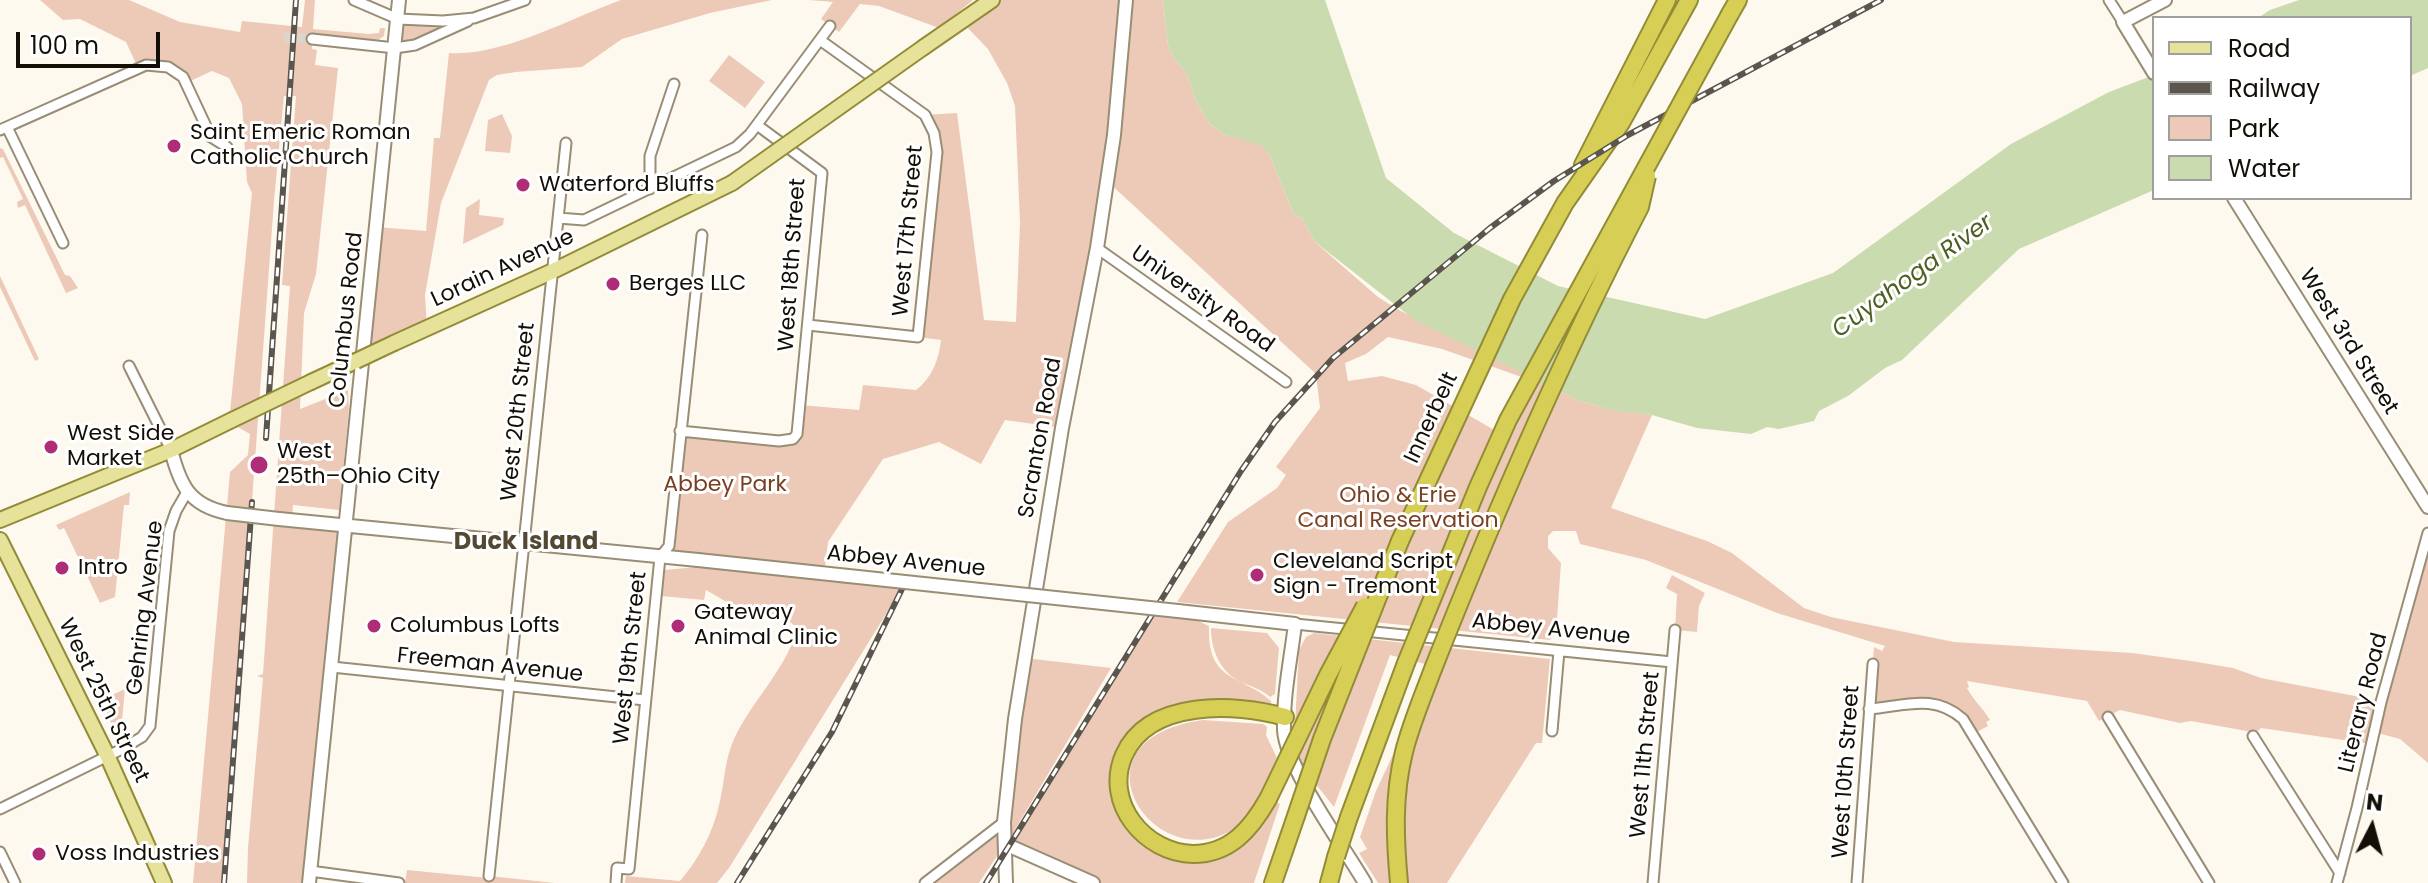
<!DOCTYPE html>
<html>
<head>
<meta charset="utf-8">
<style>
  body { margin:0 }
  #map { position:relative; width:2428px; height:883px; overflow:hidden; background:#fef9ef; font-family:Poppins,sans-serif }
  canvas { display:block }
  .legend { position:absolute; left:2152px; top:16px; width:260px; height:184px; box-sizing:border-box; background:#fff; border:2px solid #a19f9b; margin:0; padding:10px 14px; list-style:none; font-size:24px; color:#130f06 }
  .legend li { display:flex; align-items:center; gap:16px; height:40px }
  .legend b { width:40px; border:2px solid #a19f9b }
  .north { position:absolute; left:2332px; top:787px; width:80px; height:80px; -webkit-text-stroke:6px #fff; paint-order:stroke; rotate:6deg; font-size:22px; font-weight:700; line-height:32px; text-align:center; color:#130f06 }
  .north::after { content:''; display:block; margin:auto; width:28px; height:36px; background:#130f06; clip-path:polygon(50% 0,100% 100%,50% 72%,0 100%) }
  .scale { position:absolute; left:16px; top:32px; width:144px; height:36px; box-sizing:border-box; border:4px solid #130f06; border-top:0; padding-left:10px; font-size:24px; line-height:28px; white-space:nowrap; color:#130f06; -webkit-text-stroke:6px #fff; paint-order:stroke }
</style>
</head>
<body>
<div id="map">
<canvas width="2428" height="883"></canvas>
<ul class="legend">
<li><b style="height:10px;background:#e7e299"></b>Road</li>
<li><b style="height:10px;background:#5a564d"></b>Railway</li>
<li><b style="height:22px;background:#edcab8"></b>Park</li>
<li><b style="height:22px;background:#cadbaf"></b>Water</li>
</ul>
<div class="north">N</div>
<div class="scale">100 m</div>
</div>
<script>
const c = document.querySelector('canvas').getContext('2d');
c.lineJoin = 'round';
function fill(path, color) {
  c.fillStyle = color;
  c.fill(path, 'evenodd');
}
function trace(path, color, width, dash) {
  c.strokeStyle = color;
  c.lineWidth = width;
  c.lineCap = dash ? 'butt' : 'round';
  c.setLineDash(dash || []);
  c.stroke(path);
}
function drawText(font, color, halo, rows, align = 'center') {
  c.font = font + ' Poppins,sans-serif';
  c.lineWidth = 6;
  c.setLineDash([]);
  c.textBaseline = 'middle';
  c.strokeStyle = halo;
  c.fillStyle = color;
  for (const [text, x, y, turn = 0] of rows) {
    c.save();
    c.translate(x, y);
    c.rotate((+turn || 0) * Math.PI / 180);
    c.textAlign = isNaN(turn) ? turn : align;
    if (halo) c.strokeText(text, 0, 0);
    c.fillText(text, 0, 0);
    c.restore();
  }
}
fill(new Path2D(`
  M40,0H129L180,22L240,32L242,21L302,27L305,0H315L313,29L369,34L379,33L380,28H385L384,36L378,40L312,37V49L317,50L315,65L338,68L316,274L304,313L300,409L348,390L349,409L339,510L293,505L292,519L347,526L309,883H247L248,848L263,678L257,676L263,674L290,286L282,285L296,96H284L274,201L224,883H193L230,472L248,455L250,434L229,422L252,193L247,182L242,104L229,78L212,71L186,83L177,72L138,68L126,42L80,19L63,20Z
  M621,0H772L710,13L622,39L582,67L516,72L497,75L489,80L441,203L425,295L427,328L364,357L377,227L426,231L434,138H440L449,53C501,57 571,18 621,0Z
  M809,0H973L939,28L879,6L860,4L839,32L821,19L833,2Z
  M981,0H1163L1168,45L1172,55L1187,74L1195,99L1209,123L1223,134L1262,145L1270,156L1294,215L1302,218L1315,242L1378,297L1397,309L1580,401L1608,409L1652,415L1611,508L1707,541L1732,553L1804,608L1831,617L1954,642L2132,653L2191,661L2233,668L2261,678L2381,701L2428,533V763L2400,739L2374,732L2371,744L2261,728L2253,736L2252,732L2191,721L2180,723L2120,710L2099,721L2087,701L1967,681L1969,687L1967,688C1974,701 1983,708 1990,720L1986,722L1988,726L1973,734L1941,704L1869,709L1874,647L1882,651L1885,646L1777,613L1646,560L1580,544L1576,531H1553L1548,536V548L1561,563L1556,633L1550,640L1177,602L1228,522L1277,488L1286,475L1276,467L1320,408L1316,374L1107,181L1062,428L1005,420L981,464L939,442L883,459L828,542L824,574L904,585L729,868L717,883H625L626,876L680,881C698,860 713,833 719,805C725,782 724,761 734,739C751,702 783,673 796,633V627L789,621L742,611L706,590L704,600L661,596L664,570L697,567L698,561L660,557L669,546L680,431L793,439L800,405L859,410L863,385L916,390C932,378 939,359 941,340L918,337L937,152L925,115L957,113L984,320L1016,322L1020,223L1015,106L1007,83L988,49L963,23ZM1388,337L1442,349L1530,380L1503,435L1416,385L1382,376L1348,381L1345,363L1366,354Z
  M398,19H471L395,48Z
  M729,55L765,82L745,108L709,81Z
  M502,114L512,136L510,153L485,151L488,120Z
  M0,148L3,149L65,275L70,276L78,288L66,293L25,205L18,208L17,202L23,199L3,157L0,158Z
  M480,199L479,215L504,218L503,225L463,244L466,208Z
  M0,276L39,359L35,361L0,287Z
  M130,492L129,505H124L115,597L100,603L64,528L59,530L56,525Z
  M1672,575L1705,593L1699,606L1697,632L1675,630L1677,594L1666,588Z
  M1153,613L1194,619L1209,626C1207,683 1241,674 1271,701L1272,715L1201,708L1139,735L1120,784L1146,838L1210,853L1268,799L1280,804L1254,883H1093L1005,844L979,883H925L1004,821L1025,658L1111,668L1013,833L1038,798Z
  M1211,628L1267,633L1279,648L1275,694L1270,697C1261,689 1252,687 1241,682C1220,672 1211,650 1211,628Z
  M1314,633L1550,659L1542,743H1536L1447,883H1406C1402,842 1400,799 1410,758C1417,730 1429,702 1439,675L1437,667L1390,655L1334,807L1307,773L1294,744L1299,650L1306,637Z
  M125,689L122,720L112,725L101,700Z
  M1203,720L1263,724L1267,727L1266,735L1277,758C1267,779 1253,812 1237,827C1155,883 1061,739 1203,720Z
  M1396,748C1387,794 1387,837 1392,883H1378L1359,853L1367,849L1360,837L1376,791Z
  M407,870L488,878L489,876L555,883H405Z`), '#edcab8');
fill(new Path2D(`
  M1163,0H1325L1386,178L1454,233L1558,286L1705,319L1833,273L2011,144L2109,92L2154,75V190L2019,249L1902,360L1885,368L1848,396L1819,411L1814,421L1779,429L1767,427L1751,434L1697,428L1652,415L1611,410L1580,401L1416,321L1315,242L1302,218L1294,215L1270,156L1262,146L1223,134L1209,123L1195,99L1187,74L1172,55L1168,45Z
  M2299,0H2428V68L2410,76V18H2258L2270,10Z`), '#cadbaf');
trace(new Path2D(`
  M284,37L312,39`), '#dbd6cc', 9, [9, 4.5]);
const street = new Path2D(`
  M354,0L398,19L443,21L474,18L525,0
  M2109,0L2123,22
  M312,39L395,48L415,45L468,21
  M7,127L63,243
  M0,130L146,65L168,67L183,77L211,137L227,147
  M650,189V156L674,84
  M558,218L584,220L736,147L750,134L830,26
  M1097,248L1286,382
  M808,325L918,337L937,152L934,133L925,115L820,40
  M129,366L171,450
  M680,431L779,441L793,439L797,434L822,173L757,125
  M1295,624L1672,662
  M332,667L645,700
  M1869,709C1905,706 1934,693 1963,719L2063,883
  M2108,717L2209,883
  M1552,731L1559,651
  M2253,736L2340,873
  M0,809L122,749L142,737L150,726L169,531L176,511L187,492
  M0,852L15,883
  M310,871L399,883
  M489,876L566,143
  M616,883L617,868L629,869L660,557L669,546L702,235
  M925,883L1004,822
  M1653,883L1675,630
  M1857,883L1873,664
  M2337,883L2357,808L2381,702L2428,533`);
const secondary = new Path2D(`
  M2154,73L2123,22L2165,0
  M2234,198L2428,507
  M171,450C180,485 189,505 227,513
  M279,519L698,560
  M1178,611L1295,624C1291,658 1283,695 1284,730C1286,768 1344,847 1365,883
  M1005,844L1093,883
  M309,883L399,0
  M1006,883L1004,822L1015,719L1062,428L1097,248L1114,135L1126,0`);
const primary = new Path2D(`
  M924,47L992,0
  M394,343L553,271L732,183
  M311,382L356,361
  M0,520L171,450L232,420
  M0,540L107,755L164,883`);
const highway = new Path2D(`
  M1730,14L1738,0
  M1583,165L1667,0
  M1400,541L1512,299L1565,203L1621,123L1689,0
  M1268,799C1251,829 1230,854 1193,854C1145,853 1103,803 1124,755C1149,699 1235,703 1285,717
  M1349,817L1406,663
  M1273,883L1296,816
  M1329,883L1336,857
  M1399,883C1395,839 1393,796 1404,752C1411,724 1423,696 1433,669`);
trace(street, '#988d75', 13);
trace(secondary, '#988d75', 16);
trace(primary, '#928c39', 18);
trace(highway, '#928c39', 20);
trace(street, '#fff', 9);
trace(secondary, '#fff', 12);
trace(primary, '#e7e299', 14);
trace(highway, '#d7cf55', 16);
const rail = new Path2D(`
  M266,438L296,0
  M224,883L252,502
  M737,883L832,732L904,585
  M986,883L1241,471L1275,422L1333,358L1490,228L1554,181L1628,135L1881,0`);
trace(rail, '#5a564d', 6);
trace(rail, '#fff', 3, [9]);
const secondaryBridge = new Path2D(`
  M227,513L279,519
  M698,560L1178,611`);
const primaryBridge = new Path2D(`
  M732,183L924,47
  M356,361L394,343
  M232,420L311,382`);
const highwayBridge = new Path2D(`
  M1406,663L1478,487L1508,420L1730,14
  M1433,669C1495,512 1562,357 1640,207L1647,176
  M1268,799L1328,675L1365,606
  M1296,816L1322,739L1400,541
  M1336,857L1349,817`);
trace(secondaryBridge, '#988d75', 16, []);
trace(primaryBridge, '#928c39', 18, []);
trace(highwayBridge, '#928c39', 20, []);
trace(secondaryBridge, '#fff', 12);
trace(primaryBridge, '#e7e299', 14);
trace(highwayBridge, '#d7cf55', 16);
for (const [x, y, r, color] of [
  [174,146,8,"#af2d77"],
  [523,185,8,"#af2d77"],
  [613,284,8,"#af2d77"],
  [51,447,8,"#af2d77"],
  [259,465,10,"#af2d77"],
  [62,568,8,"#af2d77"],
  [1257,575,8,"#af2d77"],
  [374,626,8,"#af2d77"],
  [678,626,8,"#af2d77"],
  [39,854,8,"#af2d77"]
]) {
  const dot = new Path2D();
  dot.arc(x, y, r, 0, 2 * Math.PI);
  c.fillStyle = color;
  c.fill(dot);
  trace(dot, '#fff', 3);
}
drawText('22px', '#130f06', '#fff', [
  ["Saint Emeric Roman",190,133],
  ["Catholic Church",190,158],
  ["Waterford Bluffs",539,185],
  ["Berges LLC",629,284],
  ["West Side",67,434],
  ["Market",67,459],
  ["West",277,452],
  ["25th–Ohio City",277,477],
  ["Cleveland Script",1273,562],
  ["Sign - Tremont",1273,587],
  ["Intro",78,568],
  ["Gateway",694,613],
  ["Animal Clinic",694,638],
  ["Columbus Lofts",390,626],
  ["Voss Industries",55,854]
], 'left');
drawText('22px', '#130f06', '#fff', [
  ["West 17th Street",909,231,-85],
  ["West 18th Street",793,265,-86],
  ["Lorain Avenue",503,269,-25],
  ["University Road",1202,300,35],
  ["Columbus Road",347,320,-84],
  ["West 3rd Street",2348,342,58],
  ["West 20th Street",519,412,-84],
  ["Innerbelt",1432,418,-65],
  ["Scranton Road",1041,438,-80],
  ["Abbey Avenue",906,562,6],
  ["Gehring Avenue",146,608,-83],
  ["Abbey Avenue",1551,630,6],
  ["West 19th Street",631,658,-84],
  ["Freeman Avenue",490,666,6],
  ["West 25th Street",103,701,64],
  ["Literary Road",2364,703,-76],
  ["West 11th Street",1646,755,-85],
  ["West 10th Street",1847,772,-86]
]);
drawText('22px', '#783f20', '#fff', [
  ["Abbey Park",725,485],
  ["Ohio & Erie",1398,496],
  ["Canal Reservation",1398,521]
]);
drawText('italic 24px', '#4d6022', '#fff', [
  ["Cuyahoga River",1913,277,-36]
]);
drawText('bold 24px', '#534933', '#fff', [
  ["Duck Island",526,543]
]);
</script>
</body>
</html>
